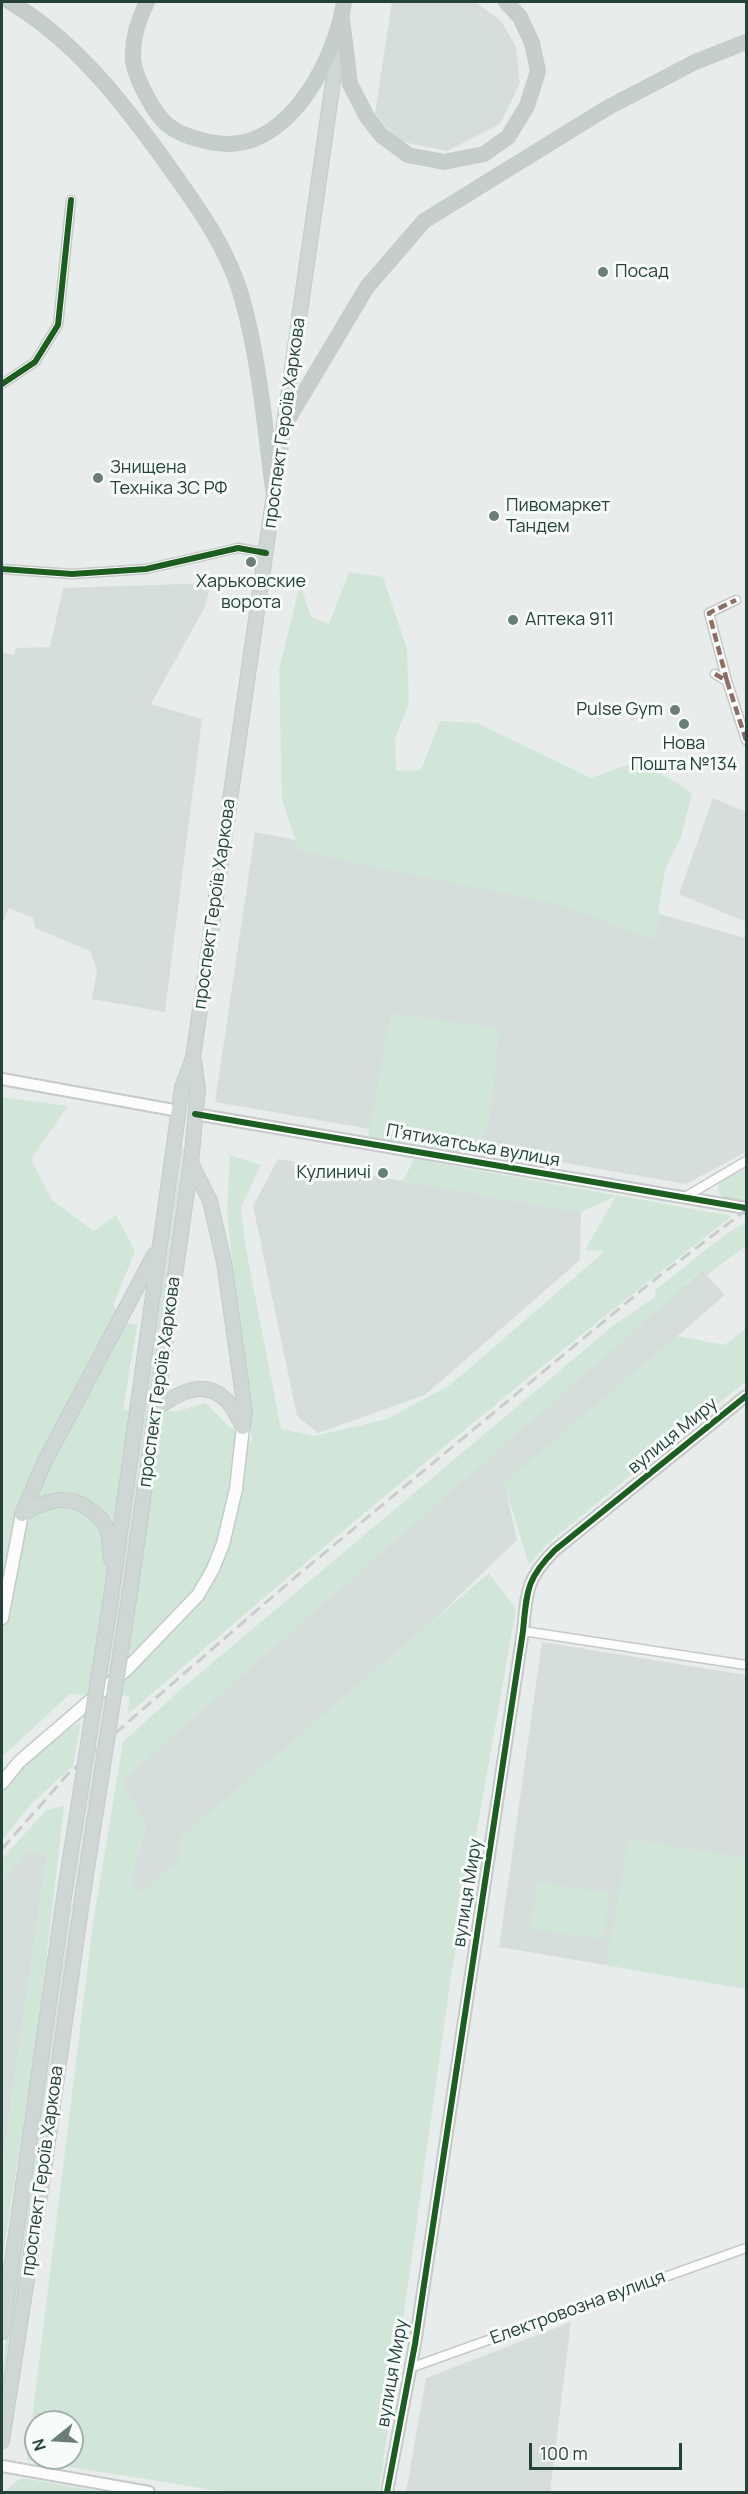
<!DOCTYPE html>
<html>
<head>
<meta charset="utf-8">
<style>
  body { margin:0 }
  #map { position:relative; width:748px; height:2494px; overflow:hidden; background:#e8edeb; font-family:Manrope,sans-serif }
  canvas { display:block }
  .frame { position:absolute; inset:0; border:3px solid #24423a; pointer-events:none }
  .north { position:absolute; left:24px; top:2410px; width:60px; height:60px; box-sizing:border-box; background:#f7fbf9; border:2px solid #a3b1ad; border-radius:50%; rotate:252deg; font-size:16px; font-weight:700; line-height:24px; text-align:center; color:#24423a }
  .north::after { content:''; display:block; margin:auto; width:21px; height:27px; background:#697e78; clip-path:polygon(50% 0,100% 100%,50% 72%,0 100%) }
  .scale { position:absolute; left:529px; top:2443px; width:153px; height:27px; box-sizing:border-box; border:3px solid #24423a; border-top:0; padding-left:8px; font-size:18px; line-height:21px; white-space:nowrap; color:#24423a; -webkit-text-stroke:4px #f7fbf9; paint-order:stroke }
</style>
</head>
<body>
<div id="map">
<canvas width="748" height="2494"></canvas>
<div class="frame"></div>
<div class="north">N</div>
<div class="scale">100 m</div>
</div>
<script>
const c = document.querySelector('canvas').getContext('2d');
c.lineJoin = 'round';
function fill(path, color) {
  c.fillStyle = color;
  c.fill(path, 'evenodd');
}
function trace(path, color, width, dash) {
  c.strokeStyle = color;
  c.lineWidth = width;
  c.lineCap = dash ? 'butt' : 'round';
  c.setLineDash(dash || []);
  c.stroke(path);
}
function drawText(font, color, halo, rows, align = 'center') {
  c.font = font + ' Manrope,sans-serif';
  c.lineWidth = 6;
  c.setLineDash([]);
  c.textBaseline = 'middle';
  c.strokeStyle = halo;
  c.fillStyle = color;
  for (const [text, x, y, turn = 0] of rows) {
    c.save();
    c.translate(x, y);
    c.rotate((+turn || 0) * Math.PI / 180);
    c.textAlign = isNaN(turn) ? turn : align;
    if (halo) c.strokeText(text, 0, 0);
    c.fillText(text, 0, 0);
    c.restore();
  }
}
fill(new Path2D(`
  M392,2H476L502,22L516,47L520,83L500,124L447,151L398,141L375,113Z
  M211,583L205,607L151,704L202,719L165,1012L92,999L97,970L90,951L35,928L33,918L9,908L2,924V652L14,655L16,648L50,647L63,588Z
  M713,798L746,812V922L679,894Z
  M255,832L634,907L746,938V1152L686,1184L215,1102Z
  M278,1159L581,1212L580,1260L425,1395L318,1433L297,1416L253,1206Z
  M702,1270L725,1295L505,1485L517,1540L434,1620L181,1838L180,1860L141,1894L130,1881L146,1826L121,1781Z
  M542,1642L746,1675V1989L499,1947Z
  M27,1851L47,1855L2,2166V1881Z
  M571,2322L550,2492H406L426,2378Z`), '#d6dedb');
fill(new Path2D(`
  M349,572L383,577L407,649L409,703L395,738L396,771L421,770L440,721L477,723L591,778L640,760L692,793L681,837L665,870L659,907L656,940L560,905L299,851L282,799L279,670L300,584L311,617L329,624Z
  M391,1013L500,1029L489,1124L471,1156L367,1143Z
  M2,1097L68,1106L31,1159L52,1200L94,1231L116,1215L135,1251L113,1306L128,1323L137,1325L123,1410H145L182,1148H186L149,1410L178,1411L206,1403L227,1425L252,1442L227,1213L230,1155L261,1165L241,1207L245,1244L281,1429L315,1436L387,1419L450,1385L605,1251L585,1250L616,1196L581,1212L403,1181L414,1159L732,1216C525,1376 325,1545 127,1715L130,1696L108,1695L2,2400V2372L9,2315L104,1696L70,1694L2,1757Z
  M746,1163V1203L724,1200L718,1190L719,1183Z
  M746,1222V1246L707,1275L702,1270L683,1285H686L121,1781L146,1826L130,1880L141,1894L180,1860V1838L489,1573L516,1609L451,1976L379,2492H226L27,2460L93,1923L123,1742L180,1690L614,1325L655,1297V1290L726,1234ZM36,2422H72V2458H36Z
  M746,1329V1381L547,1544L529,1565L504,1483L677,1336L724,1345Z
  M81,1722L73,1766L31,1804L2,1840V1787C25,1760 50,1740 81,1722Z
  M64,1806L40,2013L2,2263V2166L47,1855L27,1851L2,1881V1859L46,1810Z
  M629,1839L746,1858V1989L606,1965Z
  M538,1882L610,1893L603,1939L530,1929Z
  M21,2478H22L105,2492H3Z`), '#d1e6d8');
const minor = new Path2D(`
  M2,384L35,362L58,325L71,200
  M2,569L72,574L146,569L238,548L266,553
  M715,674L727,681L746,740
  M727,681L709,613L736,600
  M685,1197L746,1161
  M523,1631L746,1665
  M410,2368L746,2248`);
const tertiary = new Path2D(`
  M2,1079L179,1111
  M195,1114L746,1208
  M2,2466L149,2492
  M387,2492L415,2344L523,1631C527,1591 526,1579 555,1550L746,1396`);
const secondary = new Path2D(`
  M2,1618L22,1514
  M2,1783L19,1762L127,1669L198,1595L213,1569L223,1544L236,1489L243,1427`);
const primary = new Path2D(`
  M191,1163L210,1201L224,1262L245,1411L243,1427
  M157,1408C177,1394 203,1378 225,1399C233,1406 238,1418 243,1427
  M22,1514L45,1461L154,1255
  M22,1514C44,1501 67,1493 89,1509C97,1514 104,1521 107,1530C110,1539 110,1550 111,1559
  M111,1597L182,1087L193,1058L340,33
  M129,1599L191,1163L198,1089L194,1060
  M2,2332L64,1897
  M2,2441L45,2163L82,1901`);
const trunk = new Path2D(`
  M10,2C75,40 124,104 167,164C197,206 228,248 242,298C260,362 265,430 274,496
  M147,2C138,20 132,38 133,59C134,76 155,116 169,126C183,137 212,144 229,144C293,143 336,56 344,2
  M342,19L350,84L367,117L382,136L408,155L444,162L484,154L508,137L527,106L538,71L532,43L520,17L506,2
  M284,426L367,287L424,221L607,108L695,62L746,42`);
trace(minor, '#c5cac8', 11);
trace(tertiary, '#c5cac8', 14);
trace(secondary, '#c3cbc8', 15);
trace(primary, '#c3ccc9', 16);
trace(trunk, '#c3ccc9', 16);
trace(minor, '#fcfcfc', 8);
trace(tertiary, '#fcfcfc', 10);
trace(secondary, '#fcfcfc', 12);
trace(primary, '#cfd7d5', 14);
trace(trunk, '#c6cecc', 14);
trace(new Path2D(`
  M2,1849L67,1775L293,1579L649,1284L746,1210`), '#c9cdcc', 3, [12, 6]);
const primaryBridge = new Path2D(`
  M64,1897L111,1597
  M82,1901L129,1599`);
trace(primaryBridge, '#c3ccc9', 16, []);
trace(primaryBridge, '#cfd7d5', 14);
trace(new Path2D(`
  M715,674L727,681L746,740
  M727,681L709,613L736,600`), '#8d6e63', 4.5, [9, 4.5]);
trace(new Path2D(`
  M2,384L35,362L58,325L71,200
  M2,569L72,574L146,569L238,548L266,553
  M195,1114L746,1208
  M387,2492L415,2344L523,1631C527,1591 526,1579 555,1550L746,1396`), '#1b5e20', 6);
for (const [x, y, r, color] of [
  [603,272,6,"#697e78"],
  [98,478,6,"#697e78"],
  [494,516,6,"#697e78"],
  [251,562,6,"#697e78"],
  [513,620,6,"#697e78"],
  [675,710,6,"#697e78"],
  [684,724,6,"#697e78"],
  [383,1173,6,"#697e78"]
]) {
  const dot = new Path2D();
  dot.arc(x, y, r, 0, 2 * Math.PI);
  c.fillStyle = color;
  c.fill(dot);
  trace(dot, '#f7fbf9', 2);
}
drawText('18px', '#24423a', '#f7fbf9', [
  ["Посад",615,272],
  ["Знищена",110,468],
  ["Техніка ЗС РФ",110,489],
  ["Пивомаркет",506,506],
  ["Тандем",506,527],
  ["Харьковские",251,582,"center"],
  ["ворота",251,603,"center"],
  ["Аптека 911",525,620],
  ["Pulse Gym",663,710,"right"],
  ["Нова",684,744,"center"],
  ["Пошта №134",684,765,"center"],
  ["Кулиничі",371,1173,"right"]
], 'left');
drawText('18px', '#24423a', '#f7fbf9', [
  ["проспект Героїв Харкова",285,423,-82],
  ["проспект Героїв Харкова",215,904,-82],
  ["П’ятихатська вулиця",473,1146,10],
  ["проспект Героїв Харкова",160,1382,-82],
  ["вулиця Миру",673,1436,-39],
  ["вулиця Миру",468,1893,-81],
  ["проспект Героїв Харкова",43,2171,-82],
  ["Електровозна вулиця",578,2308,-20],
  ["вулиця Миру",393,2373,-80]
]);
</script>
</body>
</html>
